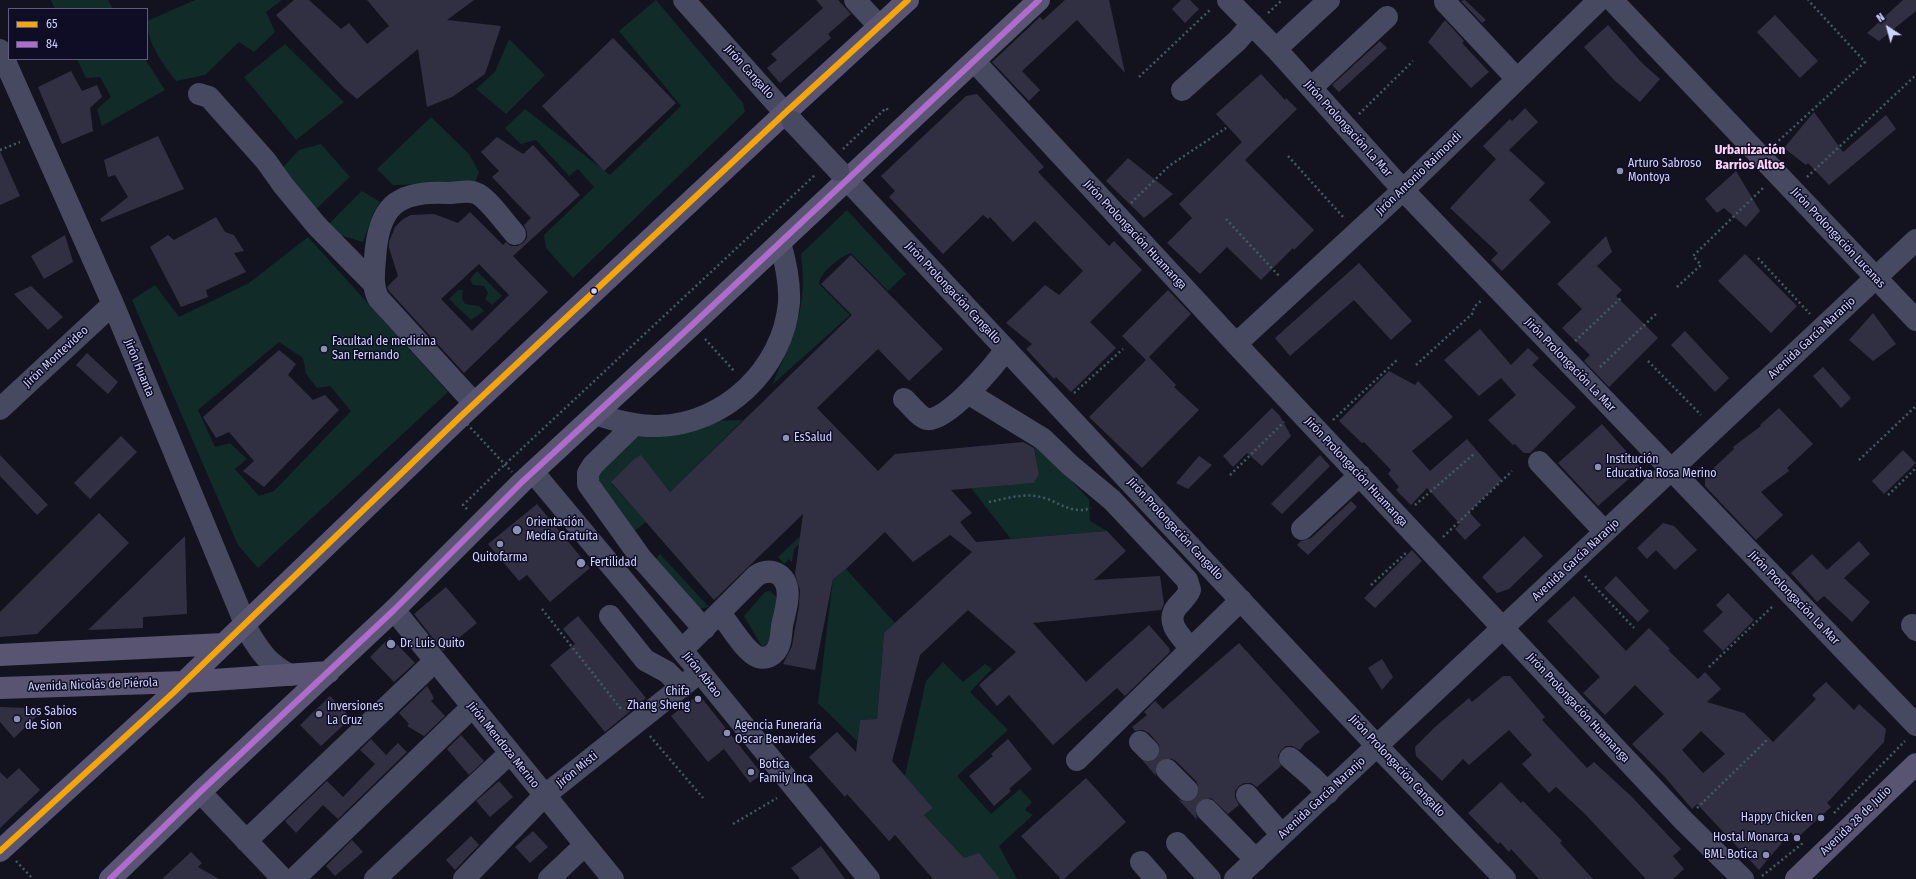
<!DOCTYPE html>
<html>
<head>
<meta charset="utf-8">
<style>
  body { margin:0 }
  #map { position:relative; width:1916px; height:879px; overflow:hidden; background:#13131f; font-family:"Fira Sans Condensed",sans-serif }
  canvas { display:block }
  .legend { position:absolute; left:8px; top:8px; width:140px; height:52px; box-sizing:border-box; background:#0e0d25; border:1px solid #5c5c7c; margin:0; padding:5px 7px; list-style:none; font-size:12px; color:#d1d3ff }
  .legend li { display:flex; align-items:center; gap:8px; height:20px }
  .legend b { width:20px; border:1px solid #5c5c7c }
  .north { position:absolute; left:1868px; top:8px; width:40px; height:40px; -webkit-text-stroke:3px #0e0d25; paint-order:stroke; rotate:324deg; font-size:11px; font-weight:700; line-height:16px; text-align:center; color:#d1d3ff }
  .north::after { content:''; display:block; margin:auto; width:14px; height:18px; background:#d1d3ff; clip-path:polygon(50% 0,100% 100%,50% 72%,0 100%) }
</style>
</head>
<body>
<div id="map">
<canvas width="1916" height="879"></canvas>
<ul class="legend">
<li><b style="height:5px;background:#f7a600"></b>65</li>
<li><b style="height:5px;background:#b06ccc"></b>84</li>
</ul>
<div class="north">N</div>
</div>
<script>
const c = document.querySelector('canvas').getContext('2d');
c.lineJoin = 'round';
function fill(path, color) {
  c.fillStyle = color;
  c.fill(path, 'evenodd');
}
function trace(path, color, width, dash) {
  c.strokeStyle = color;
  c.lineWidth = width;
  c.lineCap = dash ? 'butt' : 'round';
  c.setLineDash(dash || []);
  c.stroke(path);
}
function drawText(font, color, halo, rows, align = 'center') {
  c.font = font + ' "Fira Sans Condensed",sans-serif';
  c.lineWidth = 3;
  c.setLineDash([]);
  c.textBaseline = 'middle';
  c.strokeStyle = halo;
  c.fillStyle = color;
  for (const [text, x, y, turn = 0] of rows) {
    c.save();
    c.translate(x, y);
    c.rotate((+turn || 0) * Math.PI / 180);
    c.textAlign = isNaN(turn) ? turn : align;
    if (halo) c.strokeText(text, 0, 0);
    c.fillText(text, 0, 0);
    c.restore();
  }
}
fill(new Path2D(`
  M51,0H108L113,9H55Z
  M195,0H282L266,12L275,32L254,52L239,42L205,75L176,81C163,64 147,43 147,21Z
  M656,0L743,103L745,112L573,278L546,248L544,235L594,187L578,169L569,176L536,140L521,144L505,128L525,109L610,175L681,106L619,31Z
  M509,39L545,75L506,114L476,89L495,72Z
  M285,44L344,102L296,140L244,77Z
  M77,59H145L165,90L102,126L97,109L111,97L100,77L86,78Z
  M431,117L469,154L479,172L475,183L393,185L377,169Z
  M321,144L350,177L313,212L283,167L299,150Z
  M362,191L380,202L374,212L363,242L323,230Z
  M847,210L906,274L888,291L851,253C840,257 820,272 819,284L850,315L772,385C794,335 808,310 801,254Z
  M308,237L448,392L258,568L238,545L132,300L155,285L179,317L249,283ZM279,342L303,358L306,374L317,388L330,386L351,411L274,491L259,496L235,469L247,459L230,443L215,447L198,410Z
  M477,271L502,296L492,305L485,299L488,293L484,286L473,285L470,279Z
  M458,290H463L462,298L465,304L479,306L484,311L471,320L449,299Z
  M743,420L670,492L643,458L640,456L634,459L611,483L646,522L632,533L600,492L595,472L636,434L714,421Z
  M1033,441L1089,499L1090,521L1107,531L1011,539L971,488L1034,483L1039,474Z
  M829,509L832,512L794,549L792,562L789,559L784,564L778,557Z
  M660,554L709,607L691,610L652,565Z
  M846,569L895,623L884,633L877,719L860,720L857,741L818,703L833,579Z
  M770,591L779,599L775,633L764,650L744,616L765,592Z
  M943,662L963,682L985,664L992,669L970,692L1008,730L957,776L991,814L1020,789L1032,802L1025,810L1033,815L999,846L1017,879H1000L964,858L924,815L933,808L905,776L926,681Z`), '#102b28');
fill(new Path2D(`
  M294,0H309L341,29L349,23L367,44L389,26L367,0H474L447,20L501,26L485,74L452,97L427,107L418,49L357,99L344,88L276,15Z
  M816,0H838L851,14L828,34L831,38L780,83L767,68L777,60L771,54L823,8Z
  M1065,0H1109L1125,73L1077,20L1022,71L1040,90L1029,101L992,62L1040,17L1043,20Z
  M1181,0H1190L1199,9L1185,23L1172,9Z
  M1465,0L1486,20L1482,23L1461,1Z
  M1903,0H1916V11L1879,41L1867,33Z
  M1775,15L1818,61L1800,78L1757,32Z
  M1445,20L1464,41L1462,43L1489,72L1471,88L1428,42Z
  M1608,25L1642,63L1660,79L1640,102L1615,81L1584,47Z
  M613,38L676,103L604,171L542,106Z
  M1380,41L1387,48L1339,92L1332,85Z
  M71,71L82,91L97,85L102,97L90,108L93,131L62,144L38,87Z
  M1261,74L1285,100L1286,98L1297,109L1245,160L1314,230L1294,250L1293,248L1261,280L1227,247L1200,274L1167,243L1192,218L1179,204L1242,142L1216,114Z
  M977,94L1044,167L1038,172L1109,246L1114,241L1142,270L1090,322L1116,348L1071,392L1056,377L1054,379L1026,349L1032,344L1006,323L1045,285L1059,295L1083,271L1035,221L1013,242L990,217L988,219L983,215L943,254L889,197L895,191L881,176L966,96Z
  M1525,108L1538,122L1509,150L1545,183L1529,200L1551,222L1502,271L1491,260L1498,253L1450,208L1496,159L1483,146L1510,119L1512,121Z
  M1814,112L1843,152L1886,115L1896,129L1829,185L1808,163L1806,165L1784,148Z
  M158,136L184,189L102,222L100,219L128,197L115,175L108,177L104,160Z
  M497,137L523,154L533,145L580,195L513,256L548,292L464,373L389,291L387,287L398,276L389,248V242L395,227L403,219L411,215L434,214L458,223L470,212L503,245L506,242L511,246H517L523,243L527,238V232L524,225L531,218L492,177L499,171L481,152ZM479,264L509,295L472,331L441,299Z
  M0,151L20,196L0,205Z
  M1128,158L1173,194L1144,218L1106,181Z
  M1736,171L1760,211L1746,227L1724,208L1717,213L1705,199Z
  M216,217L225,232L234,235L244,251L234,253L246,272L206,290L208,297L181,307L150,247L168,235L174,240Z
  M65,235L73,262L44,279L31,256Z
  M1606,236L1612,252L1597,266L1622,290L1616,296L1658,338L1609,387L1584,361L1590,355L1562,328L1582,309L1557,284Z
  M1745,254L1797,306L1771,333L1718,281Z
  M851,255L943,349L909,381L878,349L817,408L878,471L895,454L1023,442L1034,448L1039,474L1034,483L951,490L972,513L960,522L976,542L1107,531L1126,551L1094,580L1160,576L1164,604L1161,610L1033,623L1086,682L1149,625L1169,648L1170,652L1125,696L1117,688L1053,745L1009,695L997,706L979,685L1016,652L968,610L920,655L892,761L933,808L924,815L964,858L979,853L1000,879H933L895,835L889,841L847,794L845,797L809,757L837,732L856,752L860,720L877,719L884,633L972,552L950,535L913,562L885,532L846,569L833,579L815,670L783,664L792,646L799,606L800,590L795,574L803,514L714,600L611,482L634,459L641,455L670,492L852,315L821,284Z
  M1359,263L1412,321L1391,340L1354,300L1290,356L1275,338Z
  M31,286L63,317L48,330L14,294Z
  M1168,290L1191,314L1149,357L1176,385L1174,387L1199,410L1142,468L1089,417L1146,360L1122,336Z
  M1873,313L1896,344L1873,361L1849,340Z
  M1480,329L1511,365L1528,348L1539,358L1532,365L1576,407L1530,453H1524L1515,444L1513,445L1488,420L1516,395L1501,378L1479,396L1444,360Z
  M1685,331L1729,378L1715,392L1671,345Z
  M279,350L296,364L288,375L313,400L325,395L339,410L264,487L243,471L254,461L229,432L216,438L203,417Z
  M87,353L118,382L108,394L76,365Z
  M1823,367L1851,398L1841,408L1813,376Z
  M1389,371L1415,385L1418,381L1453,417L1412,451L1430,471L1467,439L1502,480L1469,512L1481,525L1465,540L1455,529L1460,524L1427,488L1411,505L1396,490L1399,487L1388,474L1391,470L1364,442L1362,443L1339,421Z
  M1272,408L1280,416L1291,436L1262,466L1247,453L1233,467L1223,456Z
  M1779,408L1813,444L1787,468L1789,471L1761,492L1783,515L1756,540L1705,486V476L1734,449L1733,447L1761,426L1760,425Z
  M1602,424L1641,468L1598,506L1558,463Z
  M121,436L137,452L90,499L74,483Z
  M1903,450L1916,463L1884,494L1872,481Z
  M0,455L48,505L37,515L0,476Z
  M1320,455L1330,466L1282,514L1271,504Z
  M1199,456L1212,465L1188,489L1176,483Z
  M1351,501L1357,507L1308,555L1297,545L1301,541L1311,538Z
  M537,504L590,568L550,602L527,575L519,581L488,544Z
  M99,513L129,543L37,634L0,637V612Z
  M1663,523L1674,526L1697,550L1675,570L1656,550L1647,559L1637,548Z
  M185,536L187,614L143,617V628L88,630Z
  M1524,536L1543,556L1509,589L1497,593L1482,577Z
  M1859,541L1870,554L1844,578L1870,602L1852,622L1824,596L1817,602L1791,573L1812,554L1827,570Z
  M1412,550L1422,561L1375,608L1364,598Z
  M1616,576L1649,611L1638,622L1604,588Z
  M446,587L477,623L443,651L414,614Z
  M1728,593L1754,620L1723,651L1703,631L1723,612L1716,605Z
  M1574,596L1626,651L1649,628L1670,649L1668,650L1698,679L1705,672L1721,689L1707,702L1744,713L1773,742L1816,699L1812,695L1826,682L1854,710L1859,704L1886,729L1884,742L1827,803L1831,807L1796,839L1791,832L1759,870L1697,804L1692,809L1664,776L1632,744L1664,714L1635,685L1605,715L1583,693L1600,677L1547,621ZM1701,731L1725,754L1703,773L1682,750Z
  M578,616L646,698L605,732L550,665L575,644L563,629Z
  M390,637L415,663L394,682L370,657Z
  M1239,643L1320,732L1305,743L1300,750L1292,746H1286L1281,750L1278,756L1281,766L1257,787L1251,783H1244L1239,786L1235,791V797L1239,805L1228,814L1211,798H1204L1199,801L1195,807L1197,820L1178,799L1184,802H1190L1196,799L1199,793V787L1196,781L1176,761L1170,758H1163L1158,761L1155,767L1156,776L1143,761L1151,762L1157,759L1160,753V746L1149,733L1143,730L1135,731L1132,727L1147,715L1144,712L1155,701L1163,709Z
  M1382,659L1393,677L1382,690L1368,668Z
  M1503,676H1510L1545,717L1542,720L1587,768L1594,762L1631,796L1681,849L1673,856L1684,869L1673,879H1646L1584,813L1556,787L1549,793L1522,764L1532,755L1509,730L1469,765L1463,759L1442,781L1416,756L1415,747L1435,727L1469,698L1472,702Z
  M427,686L434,698L431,701L445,716L424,736L407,726L409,724L399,713Z
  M330,696L351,718L321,746L300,725Z
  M701,697L762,774L750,783L724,749L708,762L671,716L694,698Z
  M0,707L29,708L37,716L14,738L0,722Z
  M461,735L484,761L469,775L447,749Z
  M371,739L386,755L398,743L407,752L338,819L323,805L296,833L285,821L327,781L343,797L375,764L360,750Z
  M1008,739L1032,769L1009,789L1011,791L994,806L969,776L993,756L991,754Z
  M19,768L40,790L0,828V772L7,779Z
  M1086,778L1126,822L1064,879H1061L1021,836Z
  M499,781L513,797L490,817L476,801Z
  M1501,782L1521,803L1523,801L1562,841L1560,843L1593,879H1539L1511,849L1509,852L1500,842L1498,844L1468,813Z
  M533,831L548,847L530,863L515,847Z
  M471,836L479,845L455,870L446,860Z
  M352,840L363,852L335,876L326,866Z
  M821,846L845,879H800L791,868Z
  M191,852L202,863L198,867L219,879H162Z`), '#313042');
trace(new Path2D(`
  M1148,750L1167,770
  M1187,790L1207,810`), '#303041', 22, [22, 11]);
trace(new Path2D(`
  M1268,13L1282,0
  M1139,77L1211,9
  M1359,114L1413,61
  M1775,144L1865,62L1808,0
  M843,149L886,108L890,112
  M0,150L20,142
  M1288,156L1344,218
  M1807,177L1916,75
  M1131,203L1169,166L1226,128
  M1226,219L1280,277
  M1758,258L1810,314
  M1677,287L1701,265L1693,256L1763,188
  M705,339L735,372
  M1575,341L1621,298
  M1648,361L1701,415
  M1416,365L1473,313L1474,307L1482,300
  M1600,367L1656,314
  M1074,393L1123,349
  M1333,420L1397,360
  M1859,460L1916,406
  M1230,475L1284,422
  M1888,495L1916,468
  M989,502C1004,499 1020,494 1035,496C1056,498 1069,516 1091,508
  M1415,505L1475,453
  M467,509L463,505L500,469L816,174
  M1443,537L1512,471
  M1585,576L1634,628
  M1371,585L1406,553
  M542,609L621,709
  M1709,667L1774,605
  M650,736L703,798
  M1697,808L1767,740
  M1834,813L1905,741
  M733,824L777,798
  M16,861L33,879
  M1762,876L1803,843`), '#465a64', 2.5, [2, 3]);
trace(new Path2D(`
  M684,0L793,122
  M855,0L879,26
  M1228,0L1276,49L1403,190L1916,725
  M1612,0L1916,320
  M1445,2L1517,79
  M1276,49L1329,0
  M0,50L113,304L249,633C261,653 269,664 290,675
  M974,61L1236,344L1684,821L1743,879
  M1311,88L1387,17
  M1182,90L1237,41L1252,24
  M199,94L209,97L266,161L283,185L317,226L373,283
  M838,170L1377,746L1505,879
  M1236,344L1403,190L1599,0
  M968,393L1043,439L1070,465L1112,500L1187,580L1190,590C1187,597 1181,602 1176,608C1165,624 1182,637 1191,649
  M904,399C910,404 919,417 927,419C946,423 995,365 1006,349
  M474,403L378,298C372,285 374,273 375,259C378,207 396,190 448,193C458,193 468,189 478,194C490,201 505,223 515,234
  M0,409L113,304
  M596,414C616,421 637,427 659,426C725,424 783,369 789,303C790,282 786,263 780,243
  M634,425L593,465L588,473V484L641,558L704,629
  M1539,462L1605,532
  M533,472L700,672L869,879
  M1302,529L1360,475
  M394,610L613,879
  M610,616L645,660L667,672L682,687
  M1912,625L1916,630
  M682,650L756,576C762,572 768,570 776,573C796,583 785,610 782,626C781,635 781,646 775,652C771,657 764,659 758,657C745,652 729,624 720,613
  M1140,742L1148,750
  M1290,758L1313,778L1328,793
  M1077,760L1241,600
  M1167,770L1187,790
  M200,792L283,879
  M1247,795L1282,835
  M1207,810L1256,860
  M246,841L435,661
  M1177,843L1210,879
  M1141,862L1156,879
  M294,879L472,707
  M375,879L510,753
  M464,879L544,796L700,672
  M549,879L585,845
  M1235,879L1916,240`), '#474960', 22);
trace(new Path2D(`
  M0,655L224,644
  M0,688L184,682L329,672
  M0,851L173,693L460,417L785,113L908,0
  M110,879L200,792L394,610L522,482L692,325L1039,0
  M1796,879L1916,764`), '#5a5473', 22);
trace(new Path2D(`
  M467,424L512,472`), '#465a64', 2.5, [2, 3]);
trace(new Path2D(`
  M793,122L838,170`), '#474960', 22);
trace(new Path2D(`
  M0,851L173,693L460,417L785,113L908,0`), '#f7a600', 6);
trace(new Path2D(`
  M110,879L200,792L394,610L522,482L692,325L1039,0`), '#b06ccc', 6);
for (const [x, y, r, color] of [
  [1620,171,4,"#8e90b1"],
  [594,291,3.5,"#d1d3ff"],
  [324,349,4,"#8e90b1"],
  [786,438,4,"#8e90b1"],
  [1598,467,4,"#8e90b1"],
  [517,530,5,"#8e90b1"],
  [500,544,4,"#8e90b1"],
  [581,563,5,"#8e90b1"],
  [391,644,5,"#8e90b1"],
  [698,699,4,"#8e90b1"],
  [319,714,4,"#8e90b1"],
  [17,719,4,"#8e90b1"],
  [727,733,4,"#8e90b1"],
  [751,772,4,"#8e90b1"],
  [1821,818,4,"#8e90b1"],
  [1797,838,4,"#8e90b1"],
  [1766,855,4,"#8e90b1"]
]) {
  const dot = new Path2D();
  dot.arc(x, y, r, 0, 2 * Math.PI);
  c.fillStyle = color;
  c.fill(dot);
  trace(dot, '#0e0d25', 1.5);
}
drawText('12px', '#d1d3ff', '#0e0d25', [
  ["Jirón Cangallo",749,72,48],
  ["Jirón Prolongación La Mar",1348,129,48],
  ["Jirón Antonio Raimondi",1419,174,-44],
  ["Jirón Prolongación Huamanga",1135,235,47],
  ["Jirón Prolongación Lucanas",1838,238,47],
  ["Jirón Prolongación Cangallo",953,293,47],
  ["Avenida García Naranjo",1812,338,-43],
  ["Jirón Montevideo",56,357,-43],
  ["Jirón Prolongación La Mar",1570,365,46],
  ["Jirón Huanta",139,368,68],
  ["Jirón Prolongación Huamanga",1356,472,47],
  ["Jirón Prolongación Cangallo",1175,529,47],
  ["Avenida García Naranjo",1576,560,-43],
  ["Jirón Prolongación La Mar",1794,598,46],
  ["Jirón Abtao",702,675,51],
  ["Avenida Nicolás de Piérola",93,685,-2],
  ["Jirón Prolongación Huamanga",1578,708,47],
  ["Jirón Mendoza Merino",503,745,51],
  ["Jirón Prolongación Cangallo",1397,766,47],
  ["Jirón Misti",577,770,-39],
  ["Avenida García Naranjo",1322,798,-43],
  ["Avenida 28 de Julio",1856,821,-44]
]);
drawText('12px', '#d1d3ff', '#0e0d25', [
  ["Arturo Sabroso",1628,164],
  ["Montoya",1628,178],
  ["Facultad de medicina",332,342],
  ["San Fernando",332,356],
  ["EsSalud",794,438],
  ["Institución",1606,460],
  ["Educativa Rosa Merino",1606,474],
  ["Orientación",526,523],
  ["Media Gratuita",526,537],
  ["Quitofarma",500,558,"center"],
  ["Fertilidad",590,563],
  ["Dr. Luis Quito",400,644],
  ["Chifa",690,692,"right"],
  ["Zhang Sheng",690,706,"right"],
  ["Inversiones",327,707],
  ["La Cruz",327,721],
  ["Los Sabios",25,712],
  ["de Sion",25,726],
  ["Agencia Funeraría",735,726],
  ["Oscar Benavides",735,740],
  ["Botica",759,765],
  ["Family Inca",759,779],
  ["Happy Chicken",1813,818,"right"],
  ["Hostal Monarca",1789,838,"right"],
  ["BML Botica",1758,855,"right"]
], 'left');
drawText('bold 13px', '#ffd3f6', '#0e0d25', [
  ["Urbanización",1750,150],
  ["Barrios Altos",1750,165]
]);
</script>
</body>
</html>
